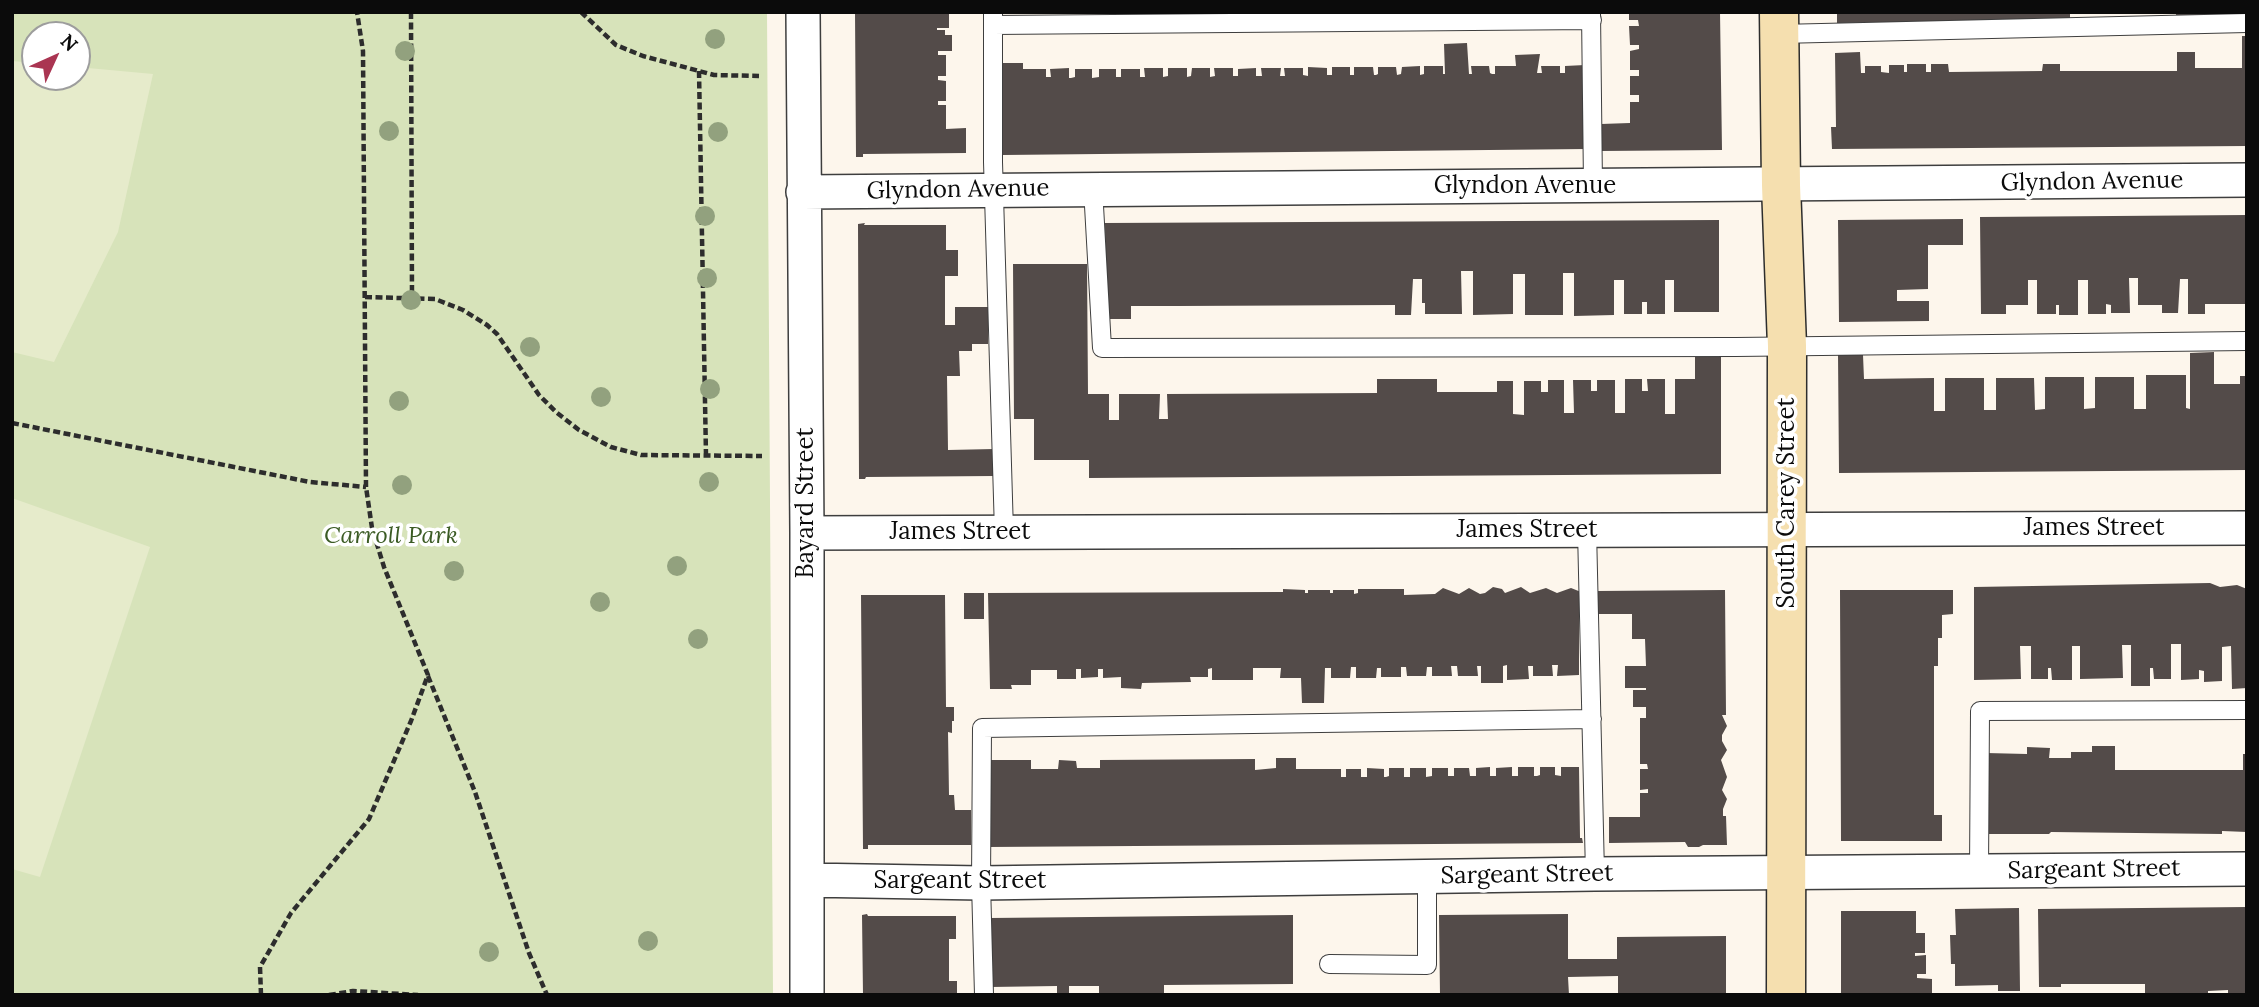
<!DOCTYPE html>
<html>
<head>
<meta charset="utf-8">
<style>
  body { margin:0 }
  #map { position:relative; width:2259px; height:1007px; overflow:hidden; background:#fdf6ec; font-family:Lora,serif }
  canvas { display:block }
  .frame { position:absolute; inset:0; border:14px solid #0b0b0b; pointer-events:none }
  .north { position:absolute; left:21px; top:21px; width:70px; height:70px; box-sizing:border-box; background:#fff; border:2px solid #9d9d9d; border-radius:50%; rotate:45deg; font-size:19px; font-weight:700; line-height:28px; text-align:center; color:#0b0b0b }
  .north::after { content:''; display:block; margin:auto; width:24px; height:32px; background:#aa3552; clip-path:polygon(50% 0,100% 100%,50% 72%,0 100%) }
</style>
</head>
<body>
<div id="map">
<canvas width="2259" height="1007"></canvas>
<div class="frame"></div>
<div class="north">N</div>
</div>
<script>
const c = document.querySelector('canvas').getContext('2d');
c.lineJoin = 'round';
function fill(path, color) {
  c.fillStyle = color;
  c.fill(path, 'evenodd');
}
function trace(path, color, width, dash) {
  c.strokeStyle = color;
  c.lineWidth = width;
  c.lineCap = dash ? 'butt' : 'round';
  c.setLineDash(dash || []);
  c.stroke(path);
}
function drawText(font, color, halo, rows, align = 'center') {
  c.font = font + ' Lora,serif';
  c.lineWidth = 7;
  c.setLineDash([]);
  c.textBaseline = 'middle';
  c.strokeStyle = halo;
  c.fillStyle = color;
  for (const [text, x, y, turn = 0] of rows) {
    c.save();
    c.translate(x, y);
    c.rotate((+turn || 0) * Math.PI / 180);
    c.textAlign = isNaN(turn) ? turn : align;
    if (halo) c.strokeText(text, 0, 0);
    c.fillText(text, 0, 0);
    c.restore();
  }
}
fill(new Path2D(`
  M12,12H767L773,995H12ZM35,35H77V77H35Z`), '#d7e3ba');
fill(new Path2D(`
  M12,61L35,63V77H77V67L153,74L118,232L54,362L12,352Z
  M12,498L150,547L40,877L12,869Z`), '#e6ebcb');
fill(new Path2D(`
  M855,12H949V28H937V30H945V35H952V51H938V55H946V76H938V80L946,81V101H938V105H946V129L966,128V153L863,154V157H856Z
  M1629,12H1720L1722,150L1601,151V124L1630,123V102H1639V95H1630V76H1639V70H1630V51L1639,49V45H1630L1629,26H1639L1638,20H1629Z
  M1837,12H2070V21L1837,23Z
  M2176,12H2247V19L2176,20Z
  M2242,36H2247V146L1832,149L1831,127H1836L1835,53L1860,52L1861,73H1865V66H1881V72L1889,73V65H1904V72H1907V64H1926V72H1931V64H1948L1949,72L2042,71L2043,64H2060V71H2177V52H2195V68H2242Z
  M1467,43L1469,74H1472L1471,66H1489L1490,73L1492,74H1495V66H1516L1515,55L1540,54L1537,73H1542L1541,66H1560V73H1565V66L1585,65L1586,149L1003,155L1002,63H1023V69H1046V77H1051L1050,69L1069,68V78H1071L1075,77V69H1092V78L1099,77V69H1116V77H1121V69H1140V77H1145L1144,68H1163V77L1168,76V68H1187V77L1191,76L1192,68H1210V77L1215,76L1214,68H1233V76H1238V69L1256,68V76H1262L1261,68H1281L1280,76H1285L1284,68H1303V75L1308,76V67L1327,68V75H1332V67H1350V75H1354V67H1373L1374,75H1376L1378,74V67H1396L1397,75L1401,74L1402,67L1420,66V75L1424,74V66H1443V74H1445L1444,44Z
  M2247,215V304H2205V314H2188V279H2180L2178,313H2162V305H2138V278H2129L2130,313H2111V305L2106,304V314H2088V280H2078V315H2059V305H2056V314H2037V280H2028V305H2006V314H1981L1980,217Z
  M1963,219V245H1928V289L1897,290V301H1929V321L1839,322L1838,220Z
  M1719,220V312H1674V280H1665V314H1647V302H1642V314H1624V280H1614V315L1574,316V273H1563V315H1525V274H1513V314L1473,315V271H1461L1462,314H1425V303H1422V279H1413L1411,315H1395V305L1178,306H1131V319H1106L1105,223Z
  M865,223L864,225H946V250H958V276H945V325H955V307H988V344H972V351H959L960,376H947L948,450L994,449V476L866,477L865,479H859L858,224Z
  M1013,264H1087L1088,394H1109V420H1119V394H1160L1159,419H1168L1167,394L1377,393V379H1437V392H1497V381H1513V414L1524,415V381H1541V392H1548V380H1564V413H1574L1573,380H1591V391H1597V380H1615V413H1625V379H1642V391H1648L1647,379H1665V414H1675V379H1695V355H1721V474L1089,478V460H1034V419H1014Z
  M2214,352V384H2240V376H2247V470L1839,473L1838,354L1863,355L1864,379L1934,378V411H1945V378H1984V410H1996V378H2034L2035,410L2045,409V377H2084V409L2095,408V377H2134V409H2146V375H2186V408L2190,409V353Z
  M2210,583L2220,587L2237,585L2247,589V688L2232,689L2231,646L2222,647V681L2204,682V671L2199,670V679L2181,680V644H2171V679H2154L2153,668H2150V686H2131V645H2122L2123,678L2080,679V646H2072V680H2052L2051,668H2048V679H2031V646H2020L2021,679L1974,680V587Z
  M1493,587L1502,589L1505,593L1521,587L1530,593L1546,588L1557,593L1571,588L1581,592V597H1579V675L1557,676L1558,665H1552L1553,676H1533V666H1528L1529,679L1507,680V665L1503,666V683H1481V666H1477L1478,676H1458L1457,666H1451L1452,676H1432V667H1427L1426,676H1407L1406,667H1401V677H1381V668H1377L1376,678H1356V667H1351L1350,678H1331V668H1325L1324,703H1302L1301,678H1280L1281,668H1253V680H1212V668L1208,669V677H1190L1191,682L1142,683L1141,689L1121,688V677L1103,678V669H1098V677L1081,678V669H1076V679H1057V670H1031V685H1011L1012,689H990L988,593L1278,592H1283V589L1305,590V593H1308V590H1330V593H1333V590H1354V594L1358,593V589H1404V595L1435,594L1443,588L1459,594L1469,588L1480,594L1485,593Z
  M1725,590L1726,715H1722L1727,726L1722,735V741L1727,750L1721,760L1727,777L1722,790L1727,799L1723,809V816H1726L1727,845H1703L1699,847H1688L1685,842L1609,843V817H1640V793H1648V789L1640,790V769H1648L1647,764H1640V718H1646V707H1633V690H1646V688H1625V666H1646L1645,639H1632V614H1597V591Z
  M1840,590H1953V614L1942,615V638H1938V666H1934V815H1942V841H1841Z
  M964,593H984V619H964Z
  M861,595H945L946,707H954V721H952V733L948,732L949,795H954L955,810H971V845H868V849H863Z
  M2092,746H2115V770H2243V754H2247V832L2222,831V834L2051,832L2049,834H1985L1986,753L2027,754V747L2050,748L2049,758H2071V752H2092Z
  M1276,758H1296V769H1341V777H1346V769H1361V777H1367V768L1384,769V777H1386L1389,776V768H1404V777H1410V768H1426V777L1432,776V768H1448V776H1454V768H1469L1470,776H1476V768L1490,767V776H1496V768L1512,767V776H1518V767H1534V776H1537L1540,775V767H1555V775L1561,776V767H1579L1580,838H1582L1583,843L987,847L989,760H1031V769H1058L1059,760L1076,761L1077,768H1100V760L1255,759V770L1276,768Z
  M2247,907V995H2228V990L2208,991V994L2145,995V984H2061V987H2039L2038,909Z
  M2019,908L2020,991H1998V985L1955,986V964H1951L1950,935H1956L1955,909Z
  M1841,911H1916V933H1925V953H1915V956L1926,955V974H1917V978L1932,979V995H1841Z
  M867,914L868,916H956V939H949V981H957V995H863L862,915Z
  M1568,914V959H1617V937L1726,936V995H1618V976L1568,977L1569,995H1440L1439,915Z
  M1293,915V984L1164,985V995H1099V986H1069V995H1057V986L991,987L990,918Z`), '#534b49');
const service = new Path2D(`
  M993,12V162L1004,532
  M1591,12L1593,186
  M993,25L1592,20
  M1779,34L2247,23
  M1093,188L1102,348L1736,347L2247,341
  M1587,530L1595,874
  M1979,872L1980,711L2247,710
  M1329,964L1427,965V876
  M984,995L981,883L982,728L1592,719`);
const minor = new Path2D(`
  M803,12L807,533V995
  M803,192L2247,180
  M807,533L2247,528
  M807,880L981,883L1595,874L2247,869`);
const secondary = new Path2D(`
  M1779,12L1781,185L1787,346L1786,995`);
trace(service, '#3e3e3e', 20);
trace(minor, '#3e3e3e', 36);
trace(secondary, '#2d2d2d', 41);
trace(new Path2D(`
  M411,12L412,298
  M581,12L616,45L643,56L714,75L759,76
  M699,71L706,456
  M365,297L435,299L463,310L487,325L497,334L539,395L556,412L579,430L611,447L641,455L762,456
  M12,423L310,482L366,487
  M428,676L475,792L529,953L547,995
  M261,995L260,967L291,913L369,819L411,721L428,675L384,567L372,528L366,487L363,51L357,12
  M329,995L353,991L418,995`), '#2d2d2d', 4.5, [7, 3.5]);
trace(service, '#fff', 18);
trace(minor, '#fff', 33);
trace(secondary, '#f5dfaf', 38);
c.fillStyle = '#92a17e';
for (const [x, y] of [
  [715,39],
  [405,51],
  [389,131],
  [718,132],
  [705,216],
  [707,278],
  [411,300],
  [530,347],
  [710,389],
  [601,397],
  [399,401],
  [709,482],
  [402,485],
  [677,566],
  [454,571],
  [600,602],
  [698,639],
  [648,941],
  [489,952]
]) {
  c.beginPath();
  c.arc(x, y, 10, 0, 2 * Math.PI);
  c.fill();
}
drawText('24px', '#0b0b0b', '#fff', [
  ["Glyndon Avenue",2092,182,-1],
  ["Glyndon Avenue",1525,186],
  ["Glyndon Avenue",958,190,-1],
  ["Bayard Street",806,503,-90],
  ["South Carey Street",1787,503,-90],
  ["James Street",2094,528],
  ["James Street",1527,530],
  ["James Street",960,532],
  ["Sargeant Street",2094,870,-1],
  ["Sargeant Street",1527,875,-1],
  ["Sargeant Street",960,881]
]);
drawText('italic 24px', '#3b5b24', '#fff', [
  ["Carroll Park",391,536]
]);
</script>
</body>
</html>
